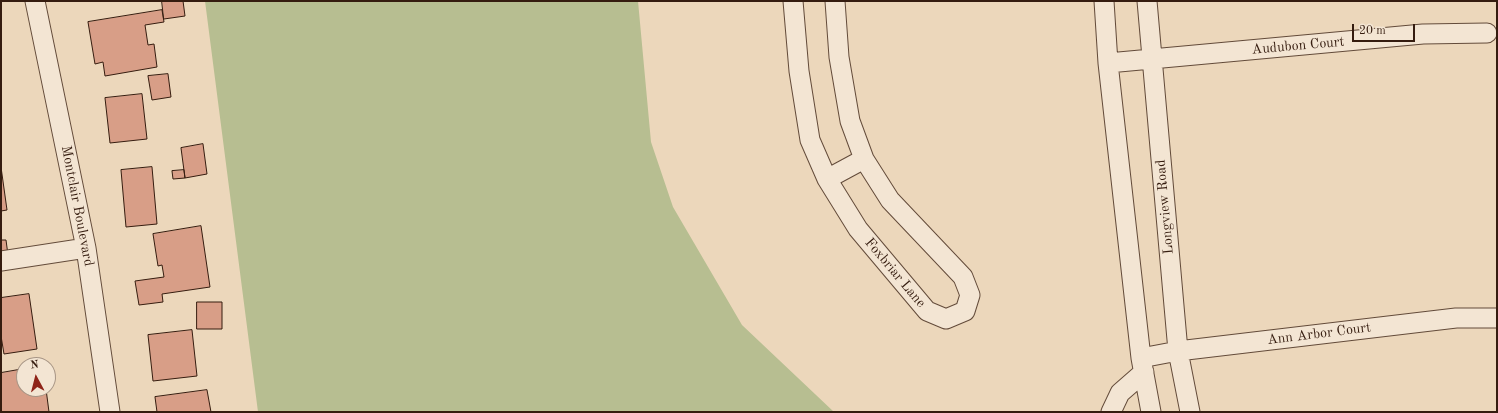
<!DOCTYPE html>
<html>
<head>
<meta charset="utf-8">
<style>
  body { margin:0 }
  #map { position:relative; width:1498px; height:413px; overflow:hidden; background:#ecd7bb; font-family:"Old Standard TT",serif }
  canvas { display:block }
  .frame { position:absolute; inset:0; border:2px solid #351c0f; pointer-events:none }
  .north { position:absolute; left:16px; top:357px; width:40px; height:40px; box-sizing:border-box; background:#f3e5d3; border:1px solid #a79585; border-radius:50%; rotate:353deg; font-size:11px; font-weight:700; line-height:16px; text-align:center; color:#351c0f }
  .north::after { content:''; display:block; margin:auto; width:14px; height:18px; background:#8f2418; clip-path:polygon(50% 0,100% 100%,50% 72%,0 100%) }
  .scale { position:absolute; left:1352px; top:24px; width:63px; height:18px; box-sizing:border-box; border:2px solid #351c0f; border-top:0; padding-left:5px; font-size:12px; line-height:14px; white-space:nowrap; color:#351c0f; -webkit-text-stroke:3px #f3e5d3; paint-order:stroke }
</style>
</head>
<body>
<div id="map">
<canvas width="1498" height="413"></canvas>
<div class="frame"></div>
<div class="north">N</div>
<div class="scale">20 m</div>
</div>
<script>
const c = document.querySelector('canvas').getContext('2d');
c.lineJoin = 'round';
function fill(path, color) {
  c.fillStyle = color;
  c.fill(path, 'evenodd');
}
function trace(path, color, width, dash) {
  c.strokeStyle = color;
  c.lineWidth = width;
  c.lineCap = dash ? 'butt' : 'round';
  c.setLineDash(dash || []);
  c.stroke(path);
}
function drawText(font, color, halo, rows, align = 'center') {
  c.font = font + ' "Old Standard TT",serif';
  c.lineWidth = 3;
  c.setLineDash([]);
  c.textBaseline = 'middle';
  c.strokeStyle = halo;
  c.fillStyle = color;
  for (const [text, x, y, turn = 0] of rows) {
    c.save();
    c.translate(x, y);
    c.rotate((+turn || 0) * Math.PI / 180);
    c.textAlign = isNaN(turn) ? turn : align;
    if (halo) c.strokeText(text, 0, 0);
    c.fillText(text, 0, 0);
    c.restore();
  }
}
fill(new Path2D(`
  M205,1H638L651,142L673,207L742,325L834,412H258Z`), '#b7be91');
const building = new Path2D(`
  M162,1H183L185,16L164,19Z
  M162,10L164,22L145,25L148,45L154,44L157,67L105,76L103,62L95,64L88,22Z
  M168,74L171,97L152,100L148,76Z
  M142,94L147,139L110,143L105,98Z
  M203,144L207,174L185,178L181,148Z
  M1,167L7,210L1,211Z
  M152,167L157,224L126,227L121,170Z
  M184,170L185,178L173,179L172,171Z
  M201,226L210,287L162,294L163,302L139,305L135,281L164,277L162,265L158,266L153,234Z
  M1,240H6L8,255L1,256Z
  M29,294L37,349L4,354L1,336V298Z
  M197,302H222V329H197Z
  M192,330L197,376L153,381L148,335Z
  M24,369V389H46L49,412H1V373Z
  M207,390L211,412H157L155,397Z`);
fill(building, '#d89e87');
trace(building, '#351c0f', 1);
const minor = new Path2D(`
  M35,1L86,248L110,412
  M793,1L799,71L810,140L827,179L858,229L927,311L946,319L965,311L970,295L963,277L890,200L864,159L850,121L839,57L835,1
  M1104,1L1108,63L1141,358L1151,412
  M1147,1L1178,351L1190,412
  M1108,63L1423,34L1487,33
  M827,179L864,159
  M1,261L86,248
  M1141,358L1178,351L1456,318H1497
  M1111,412L1120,393L1144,372`);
trace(minor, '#634b3a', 21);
trace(minor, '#f3e5d3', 19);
drawText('14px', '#351c0f', '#f3e5d3', [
  ["Audubon Court",1298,46,-5],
  ["Montclair Boulevard",77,206,79],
  ["Longview Road",1165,207,-95],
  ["Foxbriar Lane",895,273,50],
  ["Ann Arbor Court",1319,334,-7]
]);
</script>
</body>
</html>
